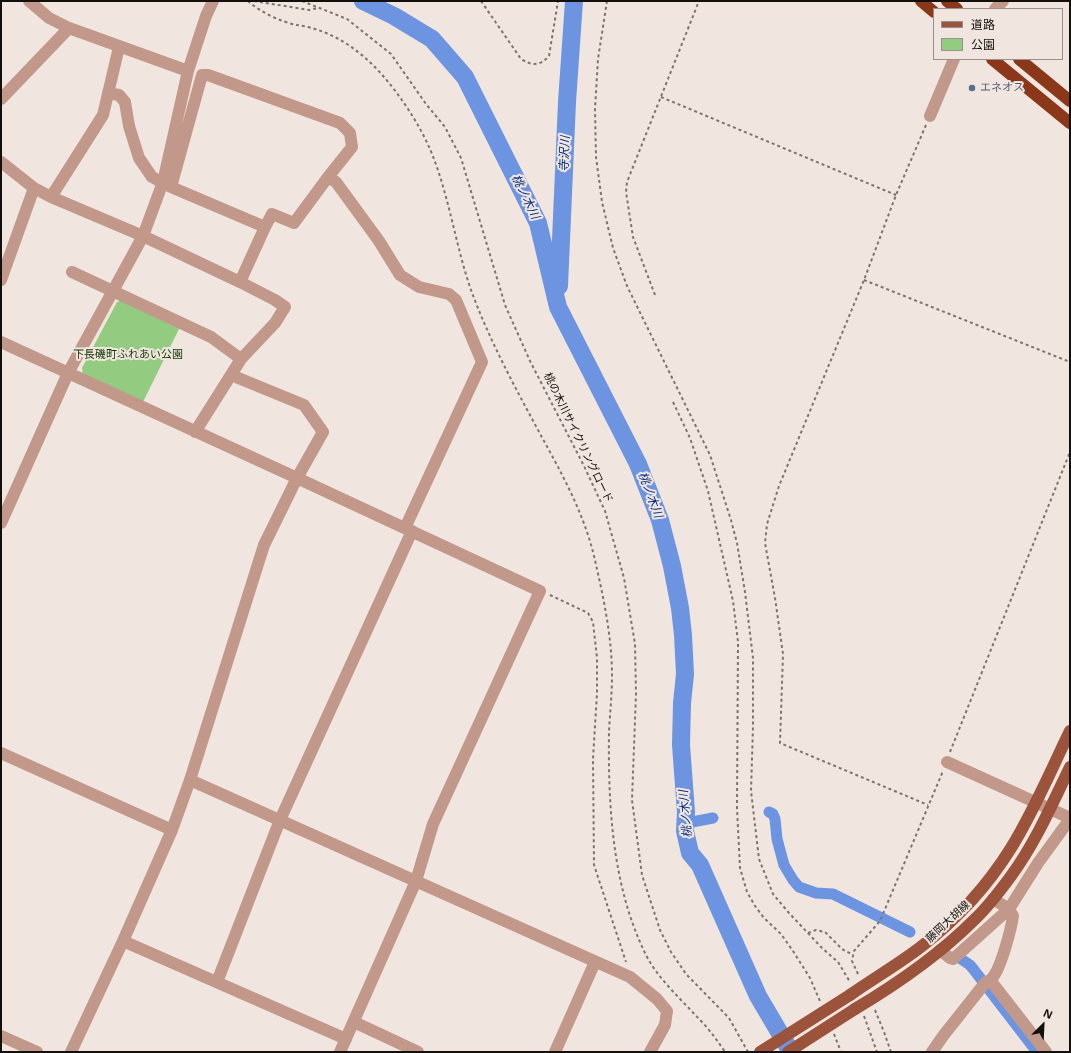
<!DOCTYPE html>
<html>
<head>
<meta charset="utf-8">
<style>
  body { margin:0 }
  #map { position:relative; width:1071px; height:1053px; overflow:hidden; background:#f0e6df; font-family:"Open Sans","Noto Sans JP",sans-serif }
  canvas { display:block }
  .frame { position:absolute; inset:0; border:2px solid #120f0d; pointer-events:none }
  .legend { position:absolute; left:933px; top:8px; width:130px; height:52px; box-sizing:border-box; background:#f0e6df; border:1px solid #97908b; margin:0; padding:5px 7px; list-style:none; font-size:12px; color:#120f0d }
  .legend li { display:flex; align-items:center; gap:8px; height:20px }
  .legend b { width:20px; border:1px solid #97908b }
  .north { position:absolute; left:1023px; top:1005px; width:40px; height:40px; -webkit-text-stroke:3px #f0e6df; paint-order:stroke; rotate:24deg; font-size:11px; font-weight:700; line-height:16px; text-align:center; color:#120f0d }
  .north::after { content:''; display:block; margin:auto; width:14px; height:18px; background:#120f0d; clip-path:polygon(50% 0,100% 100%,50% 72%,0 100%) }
</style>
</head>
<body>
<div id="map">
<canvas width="1071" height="1053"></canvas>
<div class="frame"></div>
<ul class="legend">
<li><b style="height:5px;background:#9b533b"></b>道路</li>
<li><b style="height:11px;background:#93cb81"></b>公園</li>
</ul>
<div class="north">N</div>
</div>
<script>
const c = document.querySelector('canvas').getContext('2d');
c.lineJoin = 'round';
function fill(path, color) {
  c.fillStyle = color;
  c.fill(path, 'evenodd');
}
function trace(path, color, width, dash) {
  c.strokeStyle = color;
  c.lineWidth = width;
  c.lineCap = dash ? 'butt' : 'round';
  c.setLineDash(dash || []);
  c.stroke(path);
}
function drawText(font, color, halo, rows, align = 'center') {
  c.font = font + ' "Open Sans","Noto Sans JP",sans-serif';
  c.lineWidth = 4;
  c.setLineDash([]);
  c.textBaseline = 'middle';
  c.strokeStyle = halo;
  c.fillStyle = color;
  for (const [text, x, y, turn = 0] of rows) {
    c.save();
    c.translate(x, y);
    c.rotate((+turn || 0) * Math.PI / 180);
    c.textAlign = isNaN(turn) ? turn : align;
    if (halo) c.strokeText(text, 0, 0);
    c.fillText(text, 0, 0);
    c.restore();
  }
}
fill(new Path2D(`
  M123,300L180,327L142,404L83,375L82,368L117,302Z`), '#93cb81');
trace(new Path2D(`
  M769,812L773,814L775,819L777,839L784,865L793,880L799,887L816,893L833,894L910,932
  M687,823L713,818
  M961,959L970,965L974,970L1037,1052`), '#6d94e0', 11);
trace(new Path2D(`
  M363,1L394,16L432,39L465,77L538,223L558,307L638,464L660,520L672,566L680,608L683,635L685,674L682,703L681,745L686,812L685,831L690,853L700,865L758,996L791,1052
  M559,286L567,102L574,1`), '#6d94e0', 18);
trace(new Path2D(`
  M248,1C260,12 281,22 297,25C303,26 309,27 315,29C342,37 366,56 384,77C402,98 419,124 430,149C449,194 455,244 471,290C487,334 509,376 531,417C555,462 582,506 594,556C603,595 612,636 612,676C612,695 610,713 609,731C608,805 612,885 645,953C657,978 680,998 699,1019C709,1029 717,1040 725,1052
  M254,1L309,10L318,8
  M302,1L347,19L391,54L426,104L445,127L461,158L505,305L530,361L584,466L605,511L624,578L635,644L636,694L632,800L642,875L660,930L671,952L686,974L729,1018L748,1052
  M481,1L521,59C532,66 540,66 549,56L558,1
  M607,1L598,59L595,109L596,157L602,202L613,248L627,286L710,455L731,520L737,543L745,592L753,658V727L751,791L759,859L773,894L789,913L822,948L838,962L850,982
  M661,97L896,195
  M926,125L896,195L864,280L779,486L767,524L765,543L775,598L783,654L780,743L928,805
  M864,280L1070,362
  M655,295L633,237L626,192L627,182L699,1
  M673,402L690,438L708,491L733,601L738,642L737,808L740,868L747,892L755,906L764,918L781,934L793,951L810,978L820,1001
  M550,595L588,613L593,622L597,658V693L593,759L594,865L626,962
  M950,752L1070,452
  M808,933L816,930L825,932L842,949L853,955
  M858,974L852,961L854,951L880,921L943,771
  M875,1010L884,1032L891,1052
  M864,1016L877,1052
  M834,1034L841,1052`), '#7a746f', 2, [3, 3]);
trace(new Path2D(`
  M29,1L49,18L69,28L188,71
  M995,9L1003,1
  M108,93L119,95L125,102L129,126L139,158L152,177L171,187L265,227L272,214L294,223L328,177
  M1,99L69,28
  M930,116L954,59
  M1,162L34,188L51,197L143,236L240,282L275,300L285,307L275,323L241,359L195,432
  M171,187L202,75H208L340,123L350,133L352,147L328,177L336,182L379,241L400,275L419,287L449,294L456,300L482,362L405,528
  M51,197L103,115L119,47
  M72,272L211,337L241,359
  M1,280L34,188
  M240,282L265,227
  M1,342L297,478L540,591L433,824L416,881L340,1052
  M1,523L68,373L143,236L163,182L188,71L206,16L213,1
  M1,753L172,830
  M947,762L1070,818
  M190,780L630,977L657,999L667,1011L665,1025L650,1052
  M123,941L346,1039
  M940,950L950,958L953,959L1009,909L1038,863L1070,819
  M990,980L1046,1052
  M217,982L280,820L412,531
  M354,1022L418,1052
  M1,1036L37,1052
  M71,1052L123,941L172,830L190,780L264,545L297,478L323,432L304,405L231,375
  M555,1052L595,962
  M932,1052L943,1036L985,983C988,981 991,980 993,977C1001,967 1011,930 1013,916L1009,909L993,899`), '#c2988a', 12);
trace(new Path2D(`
  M850,995C874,978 899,964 922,946C957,919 988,885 1011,848C1034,811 1051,770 1070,731
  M855,1009C897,984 939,955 974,920C988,907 1000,891 1011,876C1036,842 1052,804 1070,767`), '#9b533b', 12);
trace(new Path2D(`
  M921,1L934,12
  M947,1L957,9
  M992,59L1070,123
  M1019,59L1070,101`), '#8b381a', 12);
trace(new Path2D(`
  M760,1052L850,995
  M788,1052L855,1009`), '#9b533b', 12);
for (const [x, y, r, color] of [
  [972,88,4,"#5c6f8a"]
]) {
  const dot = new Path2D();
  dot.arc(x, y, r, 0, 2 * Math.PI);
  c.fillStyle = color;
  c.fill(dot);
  trace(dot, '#f0e6df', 1.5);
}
drawText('11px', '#4e5e75', '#f0e6df', [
  ["エネオス",980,88]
], 'left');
drawText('11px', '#123802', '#f0e6df', [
  ["下長磯町ふれあい公園",128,355]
]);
drawText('11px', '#120f0d', '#f0e6df', [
  ["桃の木川サイクリングロード",578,438,64],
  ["藤岡大胡線",948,922,-43]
]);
drawText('italic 12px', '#042c82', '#f0e6df', [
  ["寺沢川",565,154,-88],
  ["桃ノ木川",525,197,64],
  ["桃ノ木川",650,495,69],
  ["桃ノ木川",686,814,-95]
]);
</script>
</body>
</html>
